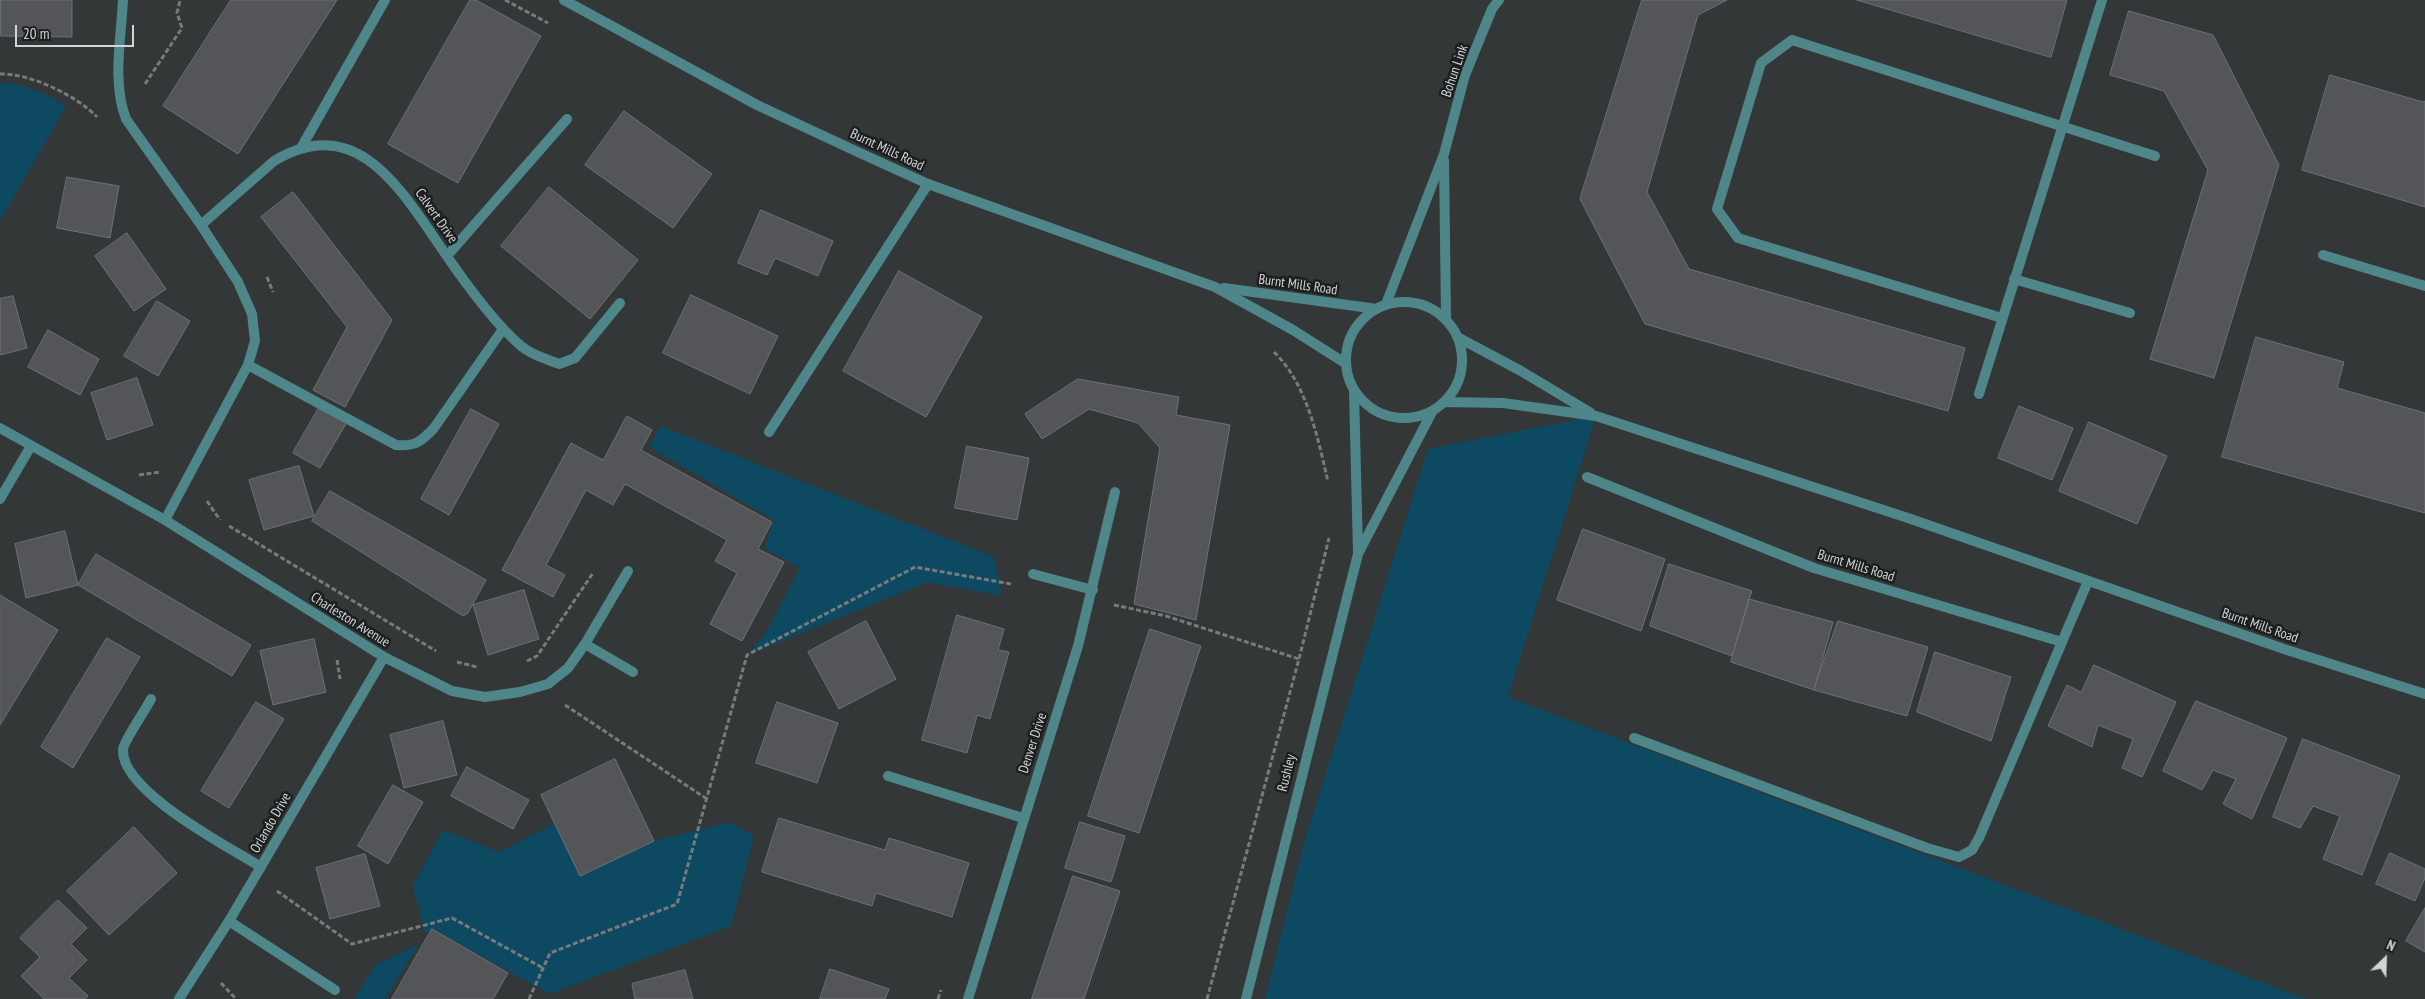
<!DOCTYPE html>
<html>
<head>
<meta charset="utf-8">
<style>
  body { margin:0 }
  #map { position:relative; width:2425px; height:999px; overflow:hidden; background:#333738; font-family:"PT Sans Narrow",sans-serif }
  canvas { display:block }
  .north { position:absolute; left:2360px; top:934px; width:50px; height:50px; -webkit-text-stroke:4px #1c1e1f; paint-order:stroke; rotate:24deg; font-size:14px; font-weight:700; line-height:20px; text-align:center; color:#d2d4d5 }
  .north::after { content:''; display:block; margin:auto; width:18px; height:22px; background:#d2d4d5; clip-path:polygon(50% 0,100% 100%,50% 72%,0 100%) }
  .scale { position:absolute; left:15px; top:25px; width:119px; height:22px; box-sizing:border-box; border:2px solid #d2d4d5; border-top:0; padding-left:6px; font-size:15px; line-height:18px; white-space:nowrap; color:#d2d4d5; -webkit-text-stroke:4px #1c1e1f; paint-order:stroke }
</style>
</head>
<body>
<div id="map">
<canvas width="2425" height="999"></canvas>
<div class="north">N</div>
<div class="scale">20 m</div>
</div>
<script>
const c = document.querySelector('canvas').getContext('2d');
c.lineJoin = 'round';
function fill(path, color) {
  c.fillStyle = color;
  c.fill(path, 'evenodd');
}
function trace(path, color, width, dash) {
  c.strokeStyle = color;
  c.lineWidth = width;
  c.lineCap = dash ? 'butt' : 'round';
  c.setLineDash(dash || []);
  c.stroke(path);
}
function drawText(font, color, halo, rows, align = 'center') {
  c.font = font + ' "PT Sans Narrow",sans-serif';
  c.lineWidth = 5;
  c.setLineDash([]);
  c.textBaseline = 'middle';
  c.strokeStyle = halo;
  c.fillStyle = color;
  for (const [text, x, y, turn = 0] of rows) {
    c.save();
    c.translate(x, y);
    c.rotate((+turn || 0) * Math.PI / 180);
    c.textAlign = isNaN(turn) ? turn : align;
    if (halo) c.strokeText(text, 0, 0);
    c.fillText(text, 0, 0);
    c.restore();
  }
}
fill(new Path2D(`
  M0,83C23,82 47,94 66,106L0,221Z
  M1596,416L1508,697L2306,999H1265L1304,843L1428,449Z
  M661,426L994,557L1002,596L928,582L747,655L766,633L800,568L764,548L774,520L649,447Z
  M729,822L754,836L731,926L549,994L433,929L425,933L413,886L443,830L498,852L555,823L580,876L654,841Z
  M419,944L385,999H354L375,965Z`), '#0d4a62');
const building = new Path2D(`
  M1,0H72V37L1,36Z
  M231,0H337L238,154L163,106Z
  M470,0H476L541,36L458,183L388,144Z
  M1642,0H1727L1698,15L1647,192L1689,269L1965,348L1948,411L1645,324L1580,199Z
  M1857,0H2067L2051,57Z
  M2129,11L2213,35L2279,165L2214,378L2150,359L2208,170L2164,91L2110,75Z
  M2330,75L2423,102L2425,101V207L2302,170Z
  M624,111L712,174L673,228L585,165Z
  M67,177L119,186L110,238L57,228Z
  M549,187L638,260L590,319L501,246Z
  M293,192L392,320L345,407L313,390L347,327L261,217Z
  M761,210L833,241L818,276L775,258L767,275L738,263Z
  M127,233L166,289L134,311L95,256Z
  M899,271L982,317L926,417L843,371Z
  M691,295L778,336L750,394L663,353Z
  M13,296L27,348L0,355V299Z
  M157,301L190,321L158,376L124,356Z
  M48,330L99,359L80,395L28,367Z
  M2256,337L2344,362L2337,388L2425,413V513L2222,457Z
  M137,378L153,425L107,440L91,393Z
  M1078,379L1179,397L1176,415L1230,425L1196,620L1134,604L1160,448L1138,423L1089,409L1042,439L1025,414Z
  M320,406L347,422L320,468L293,453Z
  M2019,406L2073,428L2052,480L1998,458Z
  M471,409L499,424L449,515L421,499Z
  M627,416L652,430L641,450L772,522L758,549L784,562L742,641L710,624L737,573L715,561L727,540L625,484L613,505L586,490L546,565L565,575L553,597L502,570L571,443L603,460Z
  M2089,422L2167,456L2137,524L2059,491Z
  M967,446L1029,458L1017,520L955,508Z
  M299,466L314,516L264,530L249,480Z
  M330,491L486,580L468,613L463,616L312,521Z
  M1583,529L1665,559L1641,631L1557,600Z
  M65,531L78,585L26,598L15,544Z
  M96,554L251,645L232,676L78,585Z
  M1669,564L1752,591L1732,656L1650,626Z
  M524,590L539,639L488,655L473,605Z
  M0,595L58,630L0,725Z
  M1749,599L1833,622L1814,690L1731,662Z
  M957,615L1004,629L998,650L1009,652L990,719L977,715L967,753L922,740Z
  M866,621L896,679L839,709L808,652Z
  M1838,621L1928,647L1907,716L1814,690Z
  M1150,629L1201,646L1139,833L1088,816Z
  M107,638L140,657L73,768L41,747Z
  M314,639L326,692L273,705L260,651Z
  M1935,652L2011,677L1991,741L1917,712Z
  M2094,665L2176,702L2142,777L2122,768L2133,739L2098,725L2092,747L2048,726L2067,685L2081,692Z
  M2196,701L2287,738L2252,819L2223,804L2236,779L2213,770L2202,790L2163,771Z
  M256,702L284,719L229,808L201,791Z
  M777,702L838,723L817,783L756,763Z
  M443,721L457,775L404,788L390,735Z
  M2303,739L2400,776L2362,875L2323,859L2340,816L2313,806L2300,828L2273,817Z
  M615,759L654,841L580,876L541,795Z
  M467,767L529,800L513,829L451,796Z
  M393,785L423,802L388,864L358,846Z
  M779,818L885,850L889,838L969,863L952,917L876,893L872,906L762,872Z
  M1080,822L1125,836L1111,882L1065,868Z
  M134,827L177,873L109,935L67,891Z
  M2390,853L2425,869V878L2415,901L2376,884Z
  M365,854L380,906L330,919L316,868Z
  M1073,876L1120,891L1084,999H1032Z
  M58,900L87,928L71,944L87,960L69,978L88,996L85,999H44L21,976L40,957L20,938Z
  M2425,908V952L2406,941Z
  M432,929L508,973L493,999H392Z
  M830,969L889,989L885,999H820Z
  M685,970L693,999H635L632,984Z`);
fill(building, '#535558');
trace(building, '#6f7175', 1);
trace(new Path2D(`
  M505,0L548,23
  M0,74C30,73 77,96 97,117
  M145,84L182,28L177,13L180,0
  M267,277L273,292
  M1274,352C1307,384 1318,438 1328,482
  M139,475L160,472
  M207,501L220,520
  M229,526L436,651
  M1114,605L1166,616L1299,659
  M337,660L340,679
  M527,661L537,656L593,573
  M457,662L477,667
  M565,705L707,799
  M277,891L352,944L452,918L543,968
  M221,983L236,999
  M529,999L550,953L677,904L747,655L915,567L1011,584
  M938,999L941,990
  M1207,999L1299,659L1329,538`), '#787b7c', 3, [5, 2.5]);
trace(new Path2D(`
  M769,432L928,184
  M1634,738L1927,848L1959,857L1972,850L1979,838L2062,642`), '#4e8689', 10);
trace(new Path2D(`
  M123,0C121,39 112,83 126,119L201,225L238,282L252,314L255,341L248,365L165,520
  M301,148L385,0
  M1444,160L1446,318
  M201,225L274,161C357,111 401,190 442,249C463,280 493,322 521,346C531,355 547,359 559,364L575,358L620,303
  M2323,255L2425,286
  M447,256L567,119
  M2014,279L2130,313
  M1386,304L1444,154L1465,75L1492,9L1499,0
  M2002,318L1738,238L1717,209L1761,63L1792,40L2155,156
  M248,365L396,445C415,447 422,441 434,428L503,329
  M1979,394L2102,0
  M0,428L165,520L384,657L452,691L485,697L520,692L548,684L568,668L585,644L628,571
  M1587,477L1814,568L2062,642L2088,581
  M0,499L31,446
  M1033,574L1093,590
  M585,644L633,672
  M151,699C146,709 124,741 123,749C120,791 229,847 261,867
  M888,776L1023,818
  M229,921L335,990
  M179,999L229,921L384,657
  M968,999L1078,646L1115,492`), '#4e8689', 10);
trace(new Path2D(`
  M564,0L757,105L860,153L928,184L1215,287L1293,330L1345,363
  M1224,288L1377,309
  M1346 360a58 58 0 1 1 116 0a58 58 0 1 1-116 0Z
  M1459,338L1521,371L1591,413
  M1354,391L1358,553
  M1445,402L1503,403L1596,416L1908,518L2284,649L2425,694
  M1246,999L1358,554L1432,412`), '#4e8689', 10);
drawText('14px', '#d2d4d5', '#1c1e1f', [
  ["Bohun Link",1455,71,-71],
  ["Burnt Mills Road",887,150,25],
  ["Calvert Drive",436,216,55],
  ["Burnt Mills Road",1298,285,8],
  ["Burnt Mills Road",1856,566,17],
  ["Charleston Avenue",350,620,32],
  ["Burnt Mills Road",2260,626,19],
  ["Denver Drive",1033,743,-72],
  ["Rushley",1287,773,-76],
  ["Orlando Drive",271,823,-60]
]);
</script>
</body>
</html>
